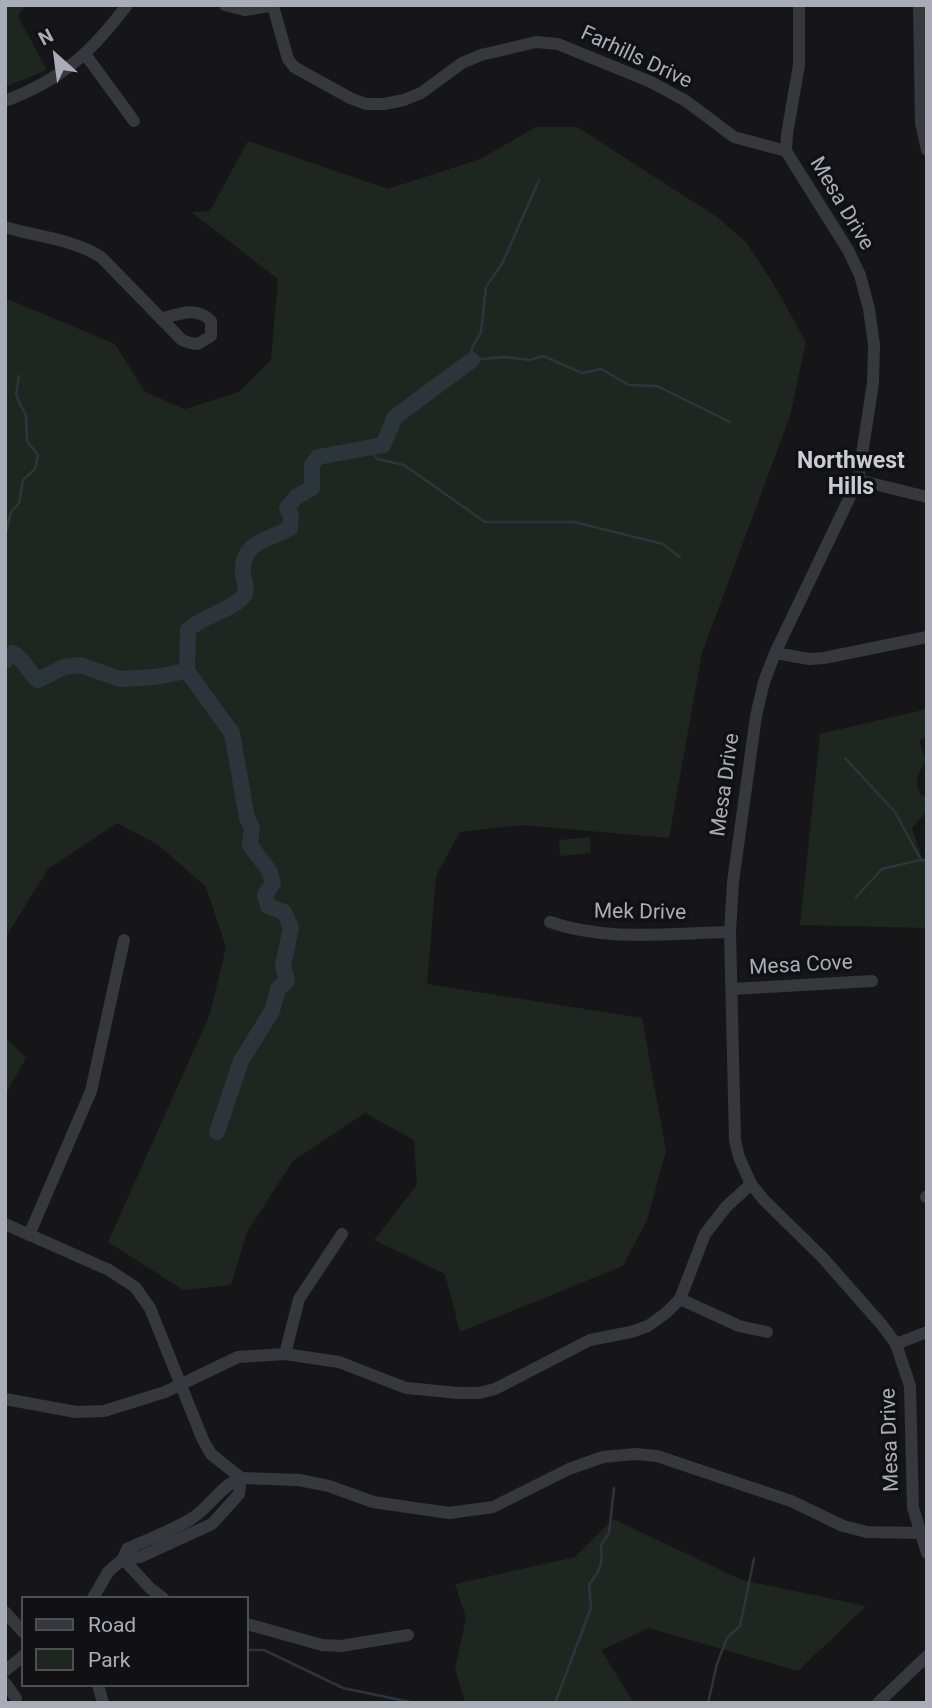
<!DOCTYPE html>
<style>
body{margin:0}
#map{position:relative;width:932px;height:1708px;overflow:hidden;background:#161618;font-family:Roboto,sans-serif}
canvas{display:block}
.frame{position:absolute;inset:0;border:7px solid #a8adb8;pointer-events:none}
.legend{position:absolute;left:21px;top:1596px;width:228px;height:91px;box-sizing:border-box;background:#111113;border:2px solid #4d4f55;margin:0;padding:9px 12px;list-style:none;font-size:21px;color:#a8adb8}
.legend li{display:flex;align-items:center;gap:14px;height:35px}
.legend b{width:35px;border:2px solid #4d4f55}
.north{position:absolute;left:21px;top:21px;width:70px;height:70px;-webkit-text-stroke:5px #111113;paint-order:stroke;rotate:332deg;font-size:19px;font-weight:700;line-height:28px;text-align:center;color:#a8adb8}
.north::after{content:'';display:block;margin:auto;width:24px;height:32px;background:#a8adb8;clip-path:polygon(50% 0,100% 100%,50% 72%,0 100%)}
</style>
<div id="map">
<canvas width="932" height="1708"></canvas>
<div class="frame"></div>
<ul class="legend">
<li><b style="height:9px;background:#37383d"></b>Road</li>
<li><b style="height:19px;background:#1e261f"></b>Park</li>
</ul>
<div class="north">N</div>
</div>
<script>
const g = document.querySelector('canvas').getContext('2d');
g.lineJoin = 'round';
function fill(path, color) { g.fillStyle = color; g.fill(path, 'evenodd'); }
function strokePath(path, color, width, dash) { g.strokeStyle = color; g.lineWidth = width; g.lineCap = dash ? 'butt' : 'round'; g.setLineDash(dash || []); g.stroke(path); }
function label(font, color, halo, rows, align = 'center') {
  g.font = font + ' Roboto,sans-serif'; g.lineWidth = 7; g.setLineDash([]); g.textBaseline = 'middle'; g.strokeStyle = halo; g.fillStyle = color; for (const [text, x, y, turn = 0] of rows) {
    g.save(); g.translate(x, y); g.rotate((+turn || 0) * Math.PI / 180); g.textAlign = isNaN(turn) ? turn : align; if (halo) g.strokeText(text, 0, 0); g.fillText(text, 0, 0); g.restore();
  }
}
const green = new Path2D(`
 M5,5h21l-8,11 29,54 -42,17z
 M536,127h41l140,90 29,25 27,41 33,59 -16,74 -88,237 -33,185 -148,-13 -61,7 -24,44 -9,108 215,34 24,133 -19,69 -24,46 -163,66 -15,-58 -71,-34 43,-55 -3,-45 -49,-27 -72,48 -46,71 -16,53 -48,5 -75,-48 102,-228 16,-67 -20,-60 -49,-43 -40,-21 -69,46 -43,69v-640l110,46 30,48 40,17 54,-17 32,-32 7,-81 -87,-67 19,-1 38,-70 140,48 92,-30z
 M927,709v26l-8,6 7,20c-8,13 -13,20 -5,34l6,2v14l-15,17 10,30h5v70l-127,-3 20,-191z
 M590,837l1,16 -31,3 -1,-16z
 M5,1037l21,21 -21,37z
 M613,1519l129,61 124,26 -68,65 -149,-43 -48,22 33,53h-169l-10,-35 11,-50 -11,-34 120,-27z`);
const stream = new Path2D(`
 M539,180l-36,82 -17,25 -5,45 -9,16v12l33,-3 25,3 13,-4 39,17 19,-4 28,16 28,1 73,36
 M368,448l9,11 27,6 81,57h89l89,22 17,13
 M5,537l6,-25 8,-9 4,-23 12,-11 3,-14 -11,-14 -1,-25 -10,-21 3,-19
 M845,758l50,54 26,48 6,1
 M856,897l26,-28 38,-9
 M247,1650h17l79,38 72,15
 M555,1703l36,-95 -2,-24c12,-13 14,-23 12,-39l8,-12 5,-45
 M708,1703l9,-39 10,-26 13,-12 14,-67`);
const river = new Path2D(`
 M5,661l7,-8c12,5 16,19 26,27l26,-13 16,-2 40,14 35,-2 32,-6 1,-41c14,-14 48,-21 56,-35 4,-5 0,-15 -1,-21 -3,-33 27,-34 47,-46l1,-12 -4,-8 9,-11 16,-9v-23l6,-8 65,-12 12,-28 77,-57
 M187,671l45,62 15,85 5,9 -2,18 20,27 3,11 -8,12 3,11 16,6 7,16 -8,37 4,16 -9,8 -6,22 -31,50 -24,71`);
const minor = new Path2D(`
 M225,5l20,5 29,-5
 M799,5v60l-12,69 -1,17 62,99 12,25 9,34 5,36 -1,38 -15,97 -83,173 -11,29 -8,34 -23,166 -3,50 5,208 4,17 12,27 13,16 59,58 59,67 14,19 14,42 3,122 14,45
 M919,5l2,118 6,27
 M273,6l15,53 6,8 56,31 16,6h18l20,-4 17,-7 41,-30 19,-8 55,-13 22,2 93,38 35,19 48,36 52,14
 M85,54l49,67
 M5,101c56,-21 87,-49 122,-96
 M5,227c32,10 68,12 96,30l81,83 8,3 8,1 13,-8v-15c-14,-15 -32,-7 -50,-2
 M858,480l69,17
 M775,653l34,6 15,-1 103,-21
 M550,922c58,20 120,11 180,10
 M733,989l139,-8
 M926,1197l1,-1
 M5,1224l104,46 26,17 15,21 53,132 8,14 30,24 58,2 30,6 44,16 76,11 44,-6 76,-38 34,-12 32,-3 22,2 134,45 52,25 24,6 52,1
 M29,1235l62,-144 33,-151
 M680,1299l59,27 28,6
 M896,1344l31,-12
 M285,1354l14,-55 43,-65
 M5,1399l71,13 28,-1 61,-19 73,-35 47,-3 54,8 67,26 52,5h21l16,-4 95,-49 41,-8 17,-6 18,-13 14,-14 25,-65 21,-27 25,-23
 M123,1559l27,29 13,10
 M93,1598l15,-26 15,-13 4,-10c21,-10 44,-18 64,-30 19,-12 29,-33 50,-41l-2,16 -27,30 -72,33 -17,2
 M5,1612l18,20
 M247,1624l75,21 19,1 67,-11
 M5,1671l18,-15
 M5,1683l11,15
 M98,1685l5,18
 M878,1703l49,-47`);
const streetNames = [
 ["Farhills Drive",636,58,25],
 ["Mesa Drive",841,204,59],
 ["Mesa Drive",726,785,-82],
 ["Mek Drive",640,913,1],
 ["Mesa Cove",801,966,-3],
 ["Mesa Drive",891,1440,-92]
];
const neighbourhoodNames = [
 ["Northwest",851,462],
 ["Hills",851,488]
];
fill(green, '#1e261f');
strokePath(stream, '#2c353c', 2.5);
strokePath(river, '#2c353c', 16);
strokePath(minor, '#37383d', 12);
label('21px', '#a8adb8', '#111113', streetNames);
label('bold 23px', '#c9ccd4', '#111113', neighbourhoodNames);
</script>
